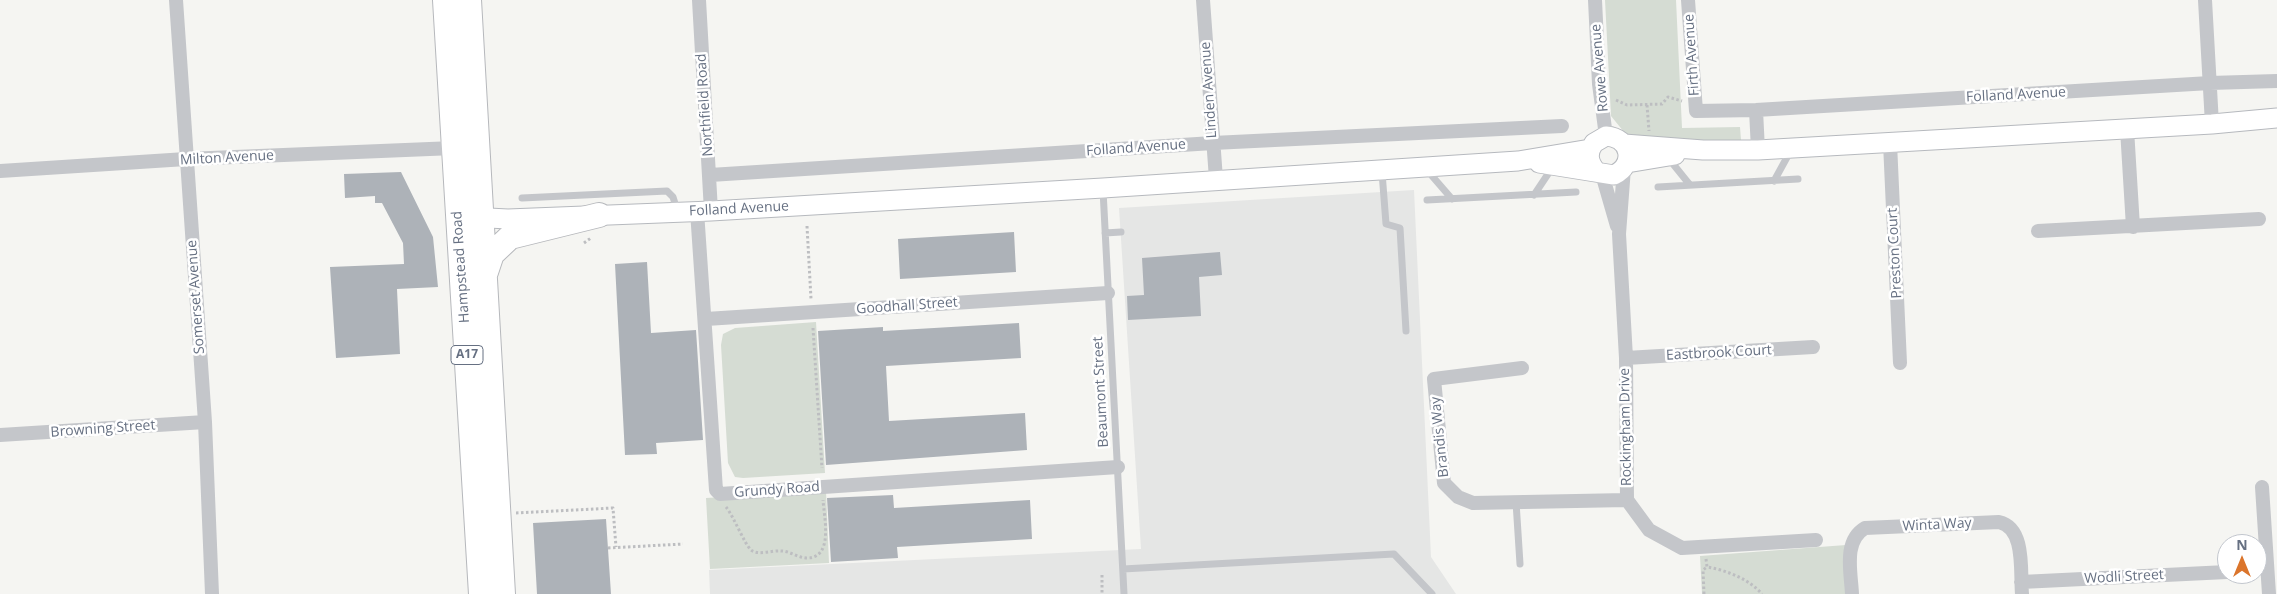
<!DOCTYPE html>
<style>
body{margin:0}
#map{position:relative;width:2277px;height:594px;overflow:hidden;background:#f5f5f2;font-family:"Open Sans",sans-serif}
canvas{display:block}
.north{position:absolute;left:2217px;top:534px;width:50px;height:50px;box-sizing:border-box;background:#fff;border:1px solid #c2c6cd;border-radius:50%;rotate:0deg;font-size:14px;font-weight:700;line-height:20px;text-align:center;color:#667082}
.north::after{content:'';display:block;margin:auto;width:18px;height:22px;background:#db752c;clip-path:polygon(50% 0,100% 100%,50% 72%,0 100%)}
</style>
<div id="map">
<canvas width="2277" height="594"></canvas>
<div class="north">N</div>
</div>
<script>
const g = document.querySelector('canvas').getContext('2d');
g.lineJoin = 'round';
function fill(path, color) { g.fillStyle = color; g.fill(path, 'evenodd'); }
function strokePath(path, color, width, dash) { g.strokeStyle = color; g.lineWidth = width; g.lineCap = dash ? 'butt' : 'round'; g.setLineDash(dash || []); g.stroke(path); }
function label(font, color, halo, rows, align = 'center') {
  g.font = font + ' "Open Sans",sans-serif'; g.lineWidth = 5; g.setLineDash([]); g.textBaseline = 'middle'; g.strokeStyle = halo; g.fillStyle = color; for (const [text, x, y, turn = 0] of rows) {
    g.save(); g.translate(x, y); g.rotate((+turn || 0) * Math.PI / 180); g.textAlign = isNaN(turn) ? turn : align; if (halo) g.strokeText(text, 0, 0); g.fillText(text, 0, 0); g.restore();
  }
}
const built = new Path2D(`
 M1414,190l17,367 25,37h-746l-1,-24 432,-21 -22,-341z`);
const green = new Path2D(`
 M1605,0h71l6,128 58,-1 1,13 -108,3 -22,-27z
 M816,322l9,151 -82,5 -8,-1 -7,-14 -7,-118 2,-11 12,-6z
 M826,491l3,72 -119,6 -4,-71z
 M1846,545l3,49h-147l-2,-38z`);
const building = new Path2D(`
 M401,172l32,65 5,50 -41,2 3,65 -64,4 -6,-91 74,-3 -1,-21 -21,-40h-7v-7l-30,2 -1,-24z
 M1014,232l2,40 -116,7 -2,-40z
 M1220,252l2,23 -23,2 2,39 -73,4 -1,-24 17,-1 -2,-37z
 M647,262l4,71 45,-3 7,110 -47,3 1,11 -32,1 -10,-191z
 M1019,323l2,35 -135,8 3,55 136,-8 2,37 -201,15 -8,-134 65,-4v4z
 M893,495l1,13 136,-8 2,39 -135,8 1,11 -67,4 -4,-64z
 M606,519l5,75h-74l-4,-71z`);
const path = new Path2D(`
 M1616,100l11,5 35,-1 6,-7 14,4
 M1647,105l2,26
 M807,226l4,73
 M584,243l7,-5
 M813,328l9,140
 M726,507c8,10 18,36 25,43 7,6 21,0 30,1 9,0 17,7 26,7 27,0 17,-41 16,-58
 M516,513l97,-5 3,39
 M608,548l75,-4
 M1706,559l1,8c19,3 42,12 55,27
 M1102,575v19
 M1704,594l-1,-24 4,-3`);
const lane = new Path2D(`
 M1669,159l21,26
 M1426,169l26,30
 M1382,172l4,52 14,4 6,103
 M1774,181l17,-31
 M1658,187l140,-8
 M1103,190l21,404
 M1534,195l18,-27
 M522,198l145,-7 6,6 4,13
 M1427,200l149,-8
 M1105,233l16,-1
 M1516,502l4,62
 M1123,569l271,-15 38,40`);
const street = new Path2D(`
 M176,0l29,422 7,172
 M699,0l12,211
 M1203,0l13,179
 M1595,0l4,84 7,52
 M1688,0l8,111 60,-1 454,-27 67,-2
 M2205,0l7,124
 M1756,110l2,40
 M2127,129l6,98
 M1890,143l10,220
 M1624,168l-5,66 7,124 1,142 22,30 33,18 134,-8
 M0,171l186,-12 268,-11
 M1602,174l15,52
 M710,175l503,-32 349,-17
 M697,211l19,279 4,4 398,-27
 M2038,231l221,-12
 M706,319l402,-26
 M1626,358l187,-11
 M1522,368l-88,11 10,104 14,14 15,6 154,-3
 M0,435l205,-13
 M2262,487l7,107
 M2021,582l206,-10
 M1852,594c-1,-22 -9,-53 13,-66l134,-6c27,6 21,50 23,72`);
const secondary = new Path2D(`
 M1624,144l79,6h55l454,-26 65,-6
 M1539,163l75,12c22,-11 17,-37 -8,-39l-12,7c-7,10 -6,19 2,28
 M1627,163l48,-8
 M469,217l39,2 203,-8 392,-23 415,-27 72,-12`);
const highway = new Path2D(`
 M445,0l36,594
 M469,0l34,594
 M486,272l6,-18 18,-17 89,-22`);
const shields = [
 [467,355,32]
];
const shieldNames = [
 ["A17",467,355]
];
const streetNames = [
 ["Firth Avenue",1692,55,-94],
 ["Rowe Avenue",1600,68,-95],
 ["Linden Avenue",1209,90,-94],
 ["Folland Avenue",2016,95,-3],
 ["Northfield Road",705,105,-94],
 ["Folland Avenue",1136,148,-4],
 ["Milton Avenue",227,158,-3],
 ["Folland Avenue",739,209,-3],
 ["Preston Court",1895,253,-93],
 ["Hampstead Road",461,267,-94],
 ["Somerset Avenue",196,297,-94],
 ["Goodhall Street",907,306,-4],
 ["Eastbrook Court",1719,353,-3],
 ["Beaumont Street",1101,392,-93],
 ["Rockingham Drive",1626,427,-91],
 ["Browning Street",103,429,-4],
 ["Brandis Way",1440,437,-96],
 ["Grundy Road",777,490,-4],
 ["Winta Way",1937,525,-3],
 ["Wodli Street",2124,577,-3]
];
fill(built, '#e5e6e5');
fill(green, '#d5dcd3');
fill(building, '#adb2b8');
strokePath(secondary, '#b6b9be', 21);
strokePath(highway, '#b6b8bc', 26);
strokePath(path, '#bdbec1', 3, [2.5, 2.5]);
strokePath(lane, '#c4c6ca', 7);
strokePath(street, '#c4c6ca', 14);
strokePath(secondary, '#fff', 19);
strokePath(highway, '#fff', 24);
for (const [x, y, w] of shields) { const box = new Path2D(); box.roundRect(x - w / 2, y - 9.5, w, 19, 4); g.fillStyle = '#fff'; g.fill(box); strokePath(box, '#667082', 1); }
label('bold 12px', '#667082', null, shieldNames);
label('14px', '#667082', '#fff', streetNames);
</script>
